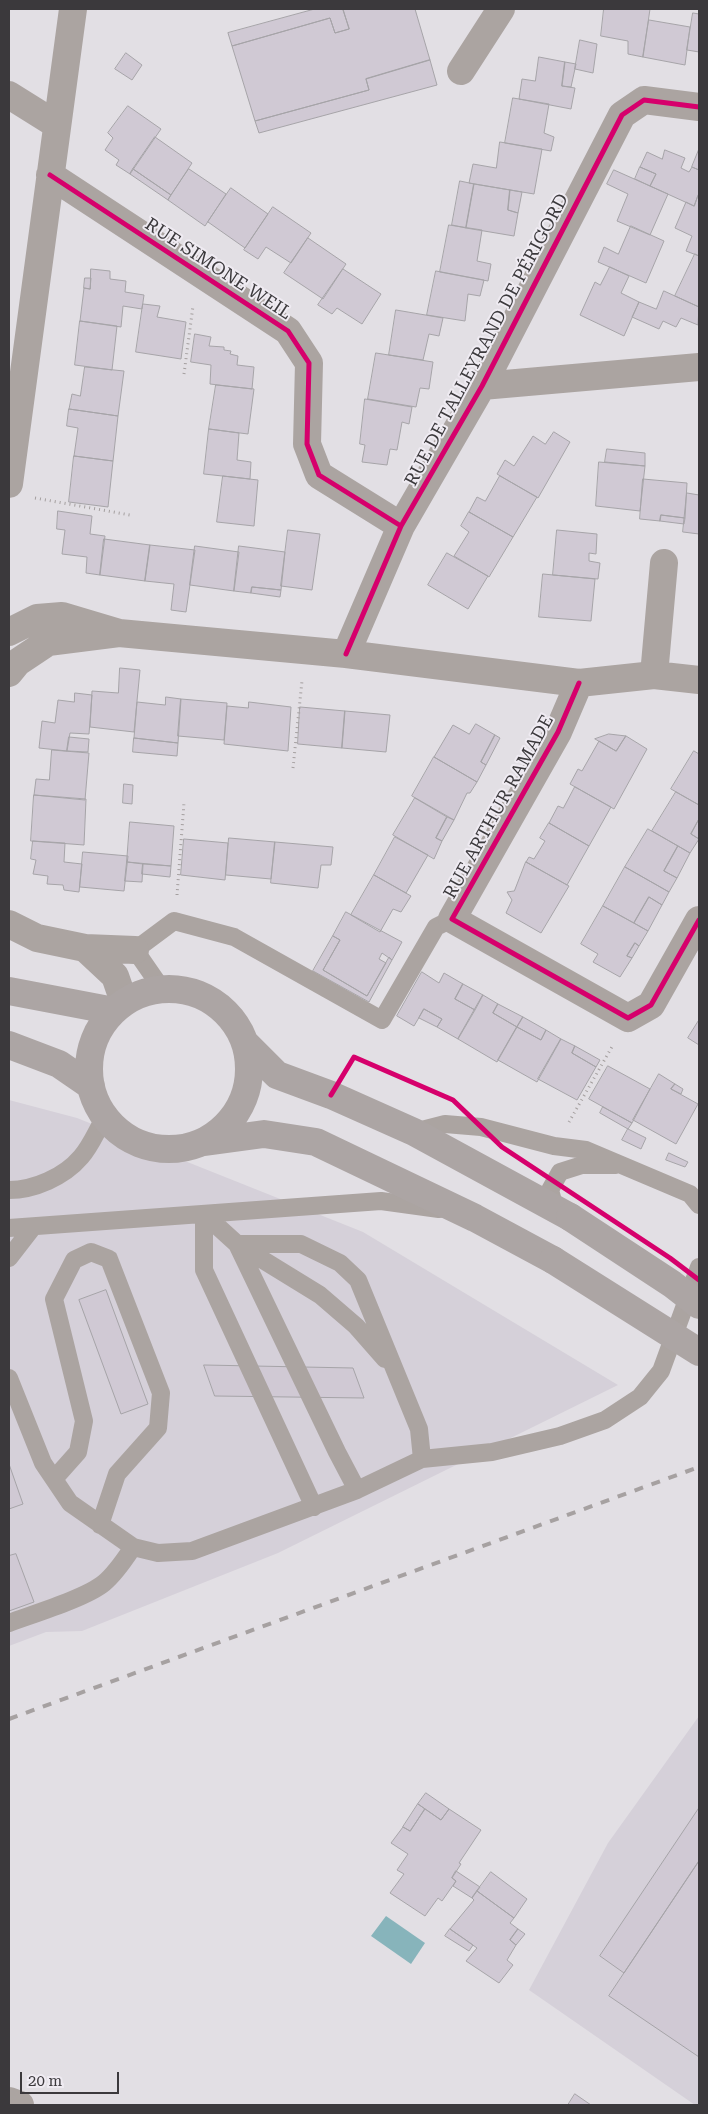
<!DOCTYPE html>
<meta charset="utf-8">
<style>
body{margin:0}
#map{position:relative;width:708px;height:2114px;overflow:hidden;background:#e2dfe4;font-family:"Roboto Serif",serif}
canvas{display:block}
.frame{position:absolute;inset:0;border:10px solid #3b393c;pointer-events:none}
.scale{position:absolute;left:20px;top:2072px;width:99px;height:22px;box-sizing:border-box;border:2px solid #3b393c;border-top:0;padding-left:6px;font-size:15px;line-height:18px;white-space:nowrap;color:#3b393c;-webkit-text-stroke:4px #efebf2;paint-order:stroke}
</style>
<div id="map">
<canvas width="708" height="2114"></canvas>
<div class="frame"></div>
<div class="scale">20 m</div>
</div>
<script>
const g = document.querySelector('canvas').getContext('2d');
g.lineJoin = 'round';
function fill(path, color) { g.fillStyle = color; g.fill(path, 'evenodd'); }
function strokePath(path, color, width, dash) { g.strokeStyle = color; g.lineWidth = width; g.lineCap = dash ? 'butt' : 'round'; g.setLineDash(dash || []); g.stroke(path); }
function label(font, color, halo, rows, align = 'center') {
  g.font = font + ' "Roboto Serif",serif'; g.lineWidth = 4; g.setLineDash([]); g.textBaseline = 'middle'; g.strokeStyle = halo; g.fillStyle = color; for (const [text, x, y, turn = 0] of rows) {
    g.save(); g.translate(x, y); g.rotate((+turn || 0) * Math.PI / 180); g.textAlign = isNaN(turn) ? turn : align; if (halo) g.strokeText(text, 0, 0); g.fillText(text, 0, 0); g.restore();
  }
}
const built = new Path2D(`
 M9,1100l68,18 286,114 255,153 -340,168 -196,78 -36,1 -37,14z
 M699,1716v389h-4l-166,-115 79,-147z`);
const water = new Path2D(`
 M386,1916l39,27 -14,21 -40,-28z`);
const building = new Path2D(`
 M315,9h28l6,20 -14,4 -5,-15 -98,28 -4,-13z
 M343,9h72l15,51 -64,19 3,11 -114,31 -23,-75 98,-28 5,15 14,-4z
 M604,9h46l-7,48 -15,-3v-13l-27,-5z
 M693,13l6,1v38l-12,-2z
 M649,20l41,7 -5,38 -42,-8z
 M580,40l17,4 -4,29 -18,-4z
 M126,53l16,12 -10,15 -17,-11z
 M539,57l26,5 -3,24 13,2 -4,21 -52,-10 3,-20 13,2z
 M430,60l7,25 -178,48 -4,-12 114,-31 -3,-11z
 M565,62l11,2 -5,23 -9,-1z
 M513,98l36,6 -5,29 10,4 -3,14 -46,-8z
 M128,106l33,23 -31,45 -14,-9 3,-5 -14,-10 8,-12 -5,-5z
 M155,137l37,26 -21,32 -38,-26z
 M500,142l42,7 -8,45 -65,-11 4,-19 23,4z
 M699,149v21l-7,-3z
 M665,150l20,8 -4,10 8,4 3,-5 7,3v23l-5,13 -44,-20 6,-12 -16,-7 7,-15 15,7z
 M640,167l16,7 -6,12 -15,-7z
 M133,169l38,26 -3,5 -38,-26z
 M189,169l37,25 -21,32 -37,-26z
 M614,170l54,24 -18,41 -33,-14 11,-27 -21,-10z
 M460,181l14,3 -8,44 -14,-3z
 M474,184l36,6 -2,20 10,3 -4,23 -48,-8z
 M231,188l37,26 -23,34 -37,-26z
 M510,190l12,2 -4,21 -10,-3z
 M698,196l1,1v59l-13,-5 6,-15 -17,-8 11,-26 8,4z
 M273,207l38,26 -20,30 -25,-16 -8,12 -14,-9z
 M449,225l33,5 -5,31 14,3 -3,17 -48,-9z
 M631,226l33,15 -18,42 -48,-21 6,-15 14,7z
 M308,238l38,26 -23,35 -39,-26z
 M695,254l4,2v51l-24,-11z
 M610,267l19,9 -8,17 18,9 -15,34 -44,-21 15,-33 5,3z
 M91,269l19,2v8l16,2 -1,11 19,3 -2,14 -19,-3 -2,21 -41,-6 4,-33 6,1z
 M343,269l38,25 -19,30 -25,-16 -5,6 -14,-9z
 M436,271l48,9 -4,16 -12,-2 -3,27 -38,-6z
 M85,278h6l-1,11 -6,-1z
 M664,291l35,16 -1,18 -17,-7 -5,9 -13,-6 -4,8 -27,-12 7,-15 17,7z
 M143,304l17,2 -3,11 29,5 -5,37 -45,-7z
 M396,310l47,8 -4,18 -10,-2 -6,26 -34,-5z
 M80,321l37,5 -5,44 -37,-5z
 M195,334l16,3 -2,9 15,1v3l7,1 -1,3 8,2 -1,9 17,2 -2,22 -42,-5 1,-19 -20,-3z
 M376,353l57,9 -4,27 -9,-1 -4,19 -48,-8z
 M85,367l39,4 -6,45 -49,-7 3,-15 8,2z
 M216,385l38,4 -6,45 -39,-5z
 M365,399l47,8 -3,17 -7,-2 -5,28 -7,-1 -3,16 -25,-3 3,-17 -5,-1z
 M69,409l49,7 -5,45 -39,-5 4,-28 -11,-2z
 M209,429l30,4 -2,27 14,2 -1,17 -46,-5z
 M554,432l16,10 -32,56 -41,-24 8,-14 9,6 19,-30 12,8z
 M607,449l38,4v13l-40,-4z
 M74,456l39,5 -5,46 -39,-5z
 M599,462l46,4 -5,45 -44,-5z
 M223,476l35,4 -4,46 -37,-4z
 M500,476l37,21 -24,40 -44,-25 8,-15 8,4z
 M643,479l44,4 -2,35 -24,-3 -1,6 -20,-2z
 M687,493l12,2v39l-16,-2z
 M58,511l34,5 -2,18 15,2 -5,39 -14,-2 1,-16 -25,-3 3,-24 -8,-1z
 M469,512l44,25 -24,40 -35,-21 15,-24 -8,-6z
 M661,515l24,3 -1,6 -24,-3z
 M288,530l32,4 -8,56 -31,-4z
 M557,530l40,4 -1,20 -7,-1v8l11,2 -2,16 -45,-4z
 M104,539l46,6 -5,36 -45,-6z
 M150,545l45,5 -9,62 -15,-2 3,-26 -29,-3z
 M195,546l44,6 -5,39 -44,-6z
 M239,546l46,6 -4,38 -29,-3 -1,6 -17,-2z
 M447,553l41,23 -20,33 -40,-24z
 M543,574l52,5 -4,42 -52,-4z
 M252,587l29,3 -1,7 -29,-4z
 M120,668l20,2 -6,62 -44,-5 2,-36 26,2z
 M75,693l17,2 -3,39 -19,-1 -3,18 -28,-3 3,-27 13,2 3,-23 16,2z
 M166,697l15,2 -3,44 -44,-5 3,-36 28,3z
 M181,699l46,4 -3,37 -46,-4z
 M249,702l42,5 -3,44 -64,-7 3,-38 21,2z
 M300,707l45,4 -3,37 -44,-4z
 M345,711l45,4 -4,37 -44,-4z
 M476,724l19,11 -14,27 5,3 -9,17 -43,-25 19,-32 16,9z
 M609,734l17,2 -10,15 -21,-12z
 M495,735l5,3 -14,27 -5,-3z
 M626,736l21,13 -33,60 -44,-25 8,-15 4,2 17,-30 17,10z
 M69,737l20,2 -1,13 -21,-1z
 M134,738l44,5 -1,13 -44,-4z
 M52,750l37,3 -4,47 -51,-5 2,-16 13,1z
 M694,751l5,3v51l-28,-16z
 M434,757l43,25 -7,11h-3l-13,27 -42,-24z
 M124,784l9,1 -1,19 -9,-1z
 M575,787l36,20 -22,39 -40,-23 9,-17 5,2z
 M676,792l23,13v14l-8,15 8,5 -9,14 -38,-22z
 M34,795l52,4 -2,46 -53,-4z
 M415,798l32,19 -11,21 6,3 -8,18 -41,-24z
 M447,817l7,3 -12,21 -6,-3z
 M699,819v20l-8,-5z
 M130,822l44,4 -3,40 -44,-4z
 M549,823l40,23 -22,39 -41,-23 3,-5 5,2 11,-18 -5,-3z
 M648,829l30,17 -14,25 13,7 -8,14 -44,-25z
 M395,837l33,18 -22,38 -32,-18z
 M229,838l46,4 -4,37 -45,-4z
 M184,839l44,4 -3,37 -44,-5z
 M33,841l32,2 -1,19 18,2 -3,28 -15,-2 -1,-5 -16,-1 1,-8 -15,-2 3,-14 -5,-1z
 M275,842l58,5 -2,18h-10l-3,23 -47,-5z
 M678,846l12,7 -13,25 -13,-7z
 M83,852l45,4 -4,35 -44,-4z
 M127,862l16,2 -1,18 -17,-1z
 M526,862l43,24 -28,47 -35,-20 6,-13 -5,-8 7,-1z
 M143,864l28,2 -1,11 -28,-3z
 M625,867l44,25 -7,13 -13,-8 -15,26 -31,-17z
 M374,875l37,21 -10,16 -8,-3 -13,23 -29,-17z
 M649,897l13,8 -14,26 -14,-8z
 M603,906l45,25 -9,15 -4,-3 -8,13 5,2 -12,19 -27,-15 5,-8 -17,-10z
 M346,912l56,30 -10,18 -10,-7 -3,6 7,4 -19,33 -44,-26 17,-30 -7,-4z
 M333,936l7,4 -17,30 44,26 22,-39 3,3 -23,42 -56,-31z
 M635,943l4,3 -7,12 -5,-2z
 M422,972l17,11 5,-10 19,11 -8,15 20,11 -17,29 -21,-12 5,-8 -18,-10 -10,17 -17,-10z
 M463,984l20,11 -8,15 -20,-11z
 M483,995l15,9 -5,9 24,14 -20,35 -39,-23z
 M498,1004l25,13 -6,10 -24,-14z
 M424,1009l18,10 -5,8 -18,-9z
 M523,1017l23,13 -5,10 -24,-13z
 M699,1020v25l-11,-7z
 M517,1027l24,13 5,-10 15,9 -24,43 -39,-22z
 M561,1039l14,7 -3,7 24,14 -19,33 -39,-21z
 M575,1046l25,14 -4,7 -24,-14z
 M608,1066l42,23 -18,34 -43,-24z
 M659,1074l16,10 -4,5 27,15 -22,40 -43,-24z
 M675,1084l8,5 -2,5 -10,-5z
 M603,1107l29,16 -4,6 -28,-16z
 M628,1129l18,9 -5,11 -19,-9z
 M669,1153l19,9 -3,5 -19,-7z
 M106,1290l42,114 -27,10 -42,-114z
 M204,1365l149,3 11,30 -149,-2z
 M9,1464l14,40 -14,5z
 M16,1554l18,48 -25,9v-55z
 M426,1793l23,16 -8,11 -23,-16z
 M418,1804l7,5 -15,22 -7,-4z
 M699,1808v53l-75,112 -24,-17z
 M425,1809l16,11 8,-11 32,21 -22,33 2,1 -9,14 4,3 -14,20 -4,-3 -13,18 -35,-23 14,-19 -7,-4 11,-16 -17,-11 12,-16 7,4z
 M699,1861v196l-90,-61z
 M456,1871l24,16 -8,11 -19,-12 3,-5 -4,-3z
 M491,1872l36,27 -13,19 -37,-27z
 M477,1891l37,27 -4,5 8,6 -8,11 6,5 -9,15 6,5 -14,18 -33,-22 11,-13 -27,-19 24,-29 -2,-2z
 M450,1929l23,16 -4,6 -24,-15z
 M518,1929l7,5 -9,11 -6,-5z
 M575,2094l16,11h-23z`);
const path = new Path2D(`
 M184,374l9,-68
 M35,498l95,17
 M293,768l9,-87
 M177,895l7,-92
 M569,1122l44,-77`);
const service = new Path2D(`
 M162,989l-27,-39 39,-29 60,16 148,83 54,-93 16,-8
 M414,1132l31,-8 36,3 73,19 32,4 104,44 9,11
 M9,1190c25,0 55,-13 72,-33 10,-11 16,-27 24,-40
 M559,1209l-6,-8 -3,-11 10,-18 22,-7h34
 M204,1214l33,30 100,208 20,38
 M204,1214v56l110,237
 M9,1228l372,-27 58,8
 M237,1244h64l39,19 18,17 61,149 3,30
 M237,1244l83,51 36,31 29,33
 M9,1258l24,-31
 M9,1378l34,85 27,40 63,44 25,6 34,-2 165,-61 65,-31 70,-7 68,-16 45,-16 35,-23 21,-26 38,-104
 M54,1479l24,-27 6,-31 -30,-122 20,-39 17,-8 18,7 52,134 -3,35 -41,46 -17,51
 M9,1623c24,-9 77,-25 95,-40 12,-10 21,-24 29,-36`);
const minor = new Path2D(`
 M461,71l40,-62
 M9,95l48,30
 M50,175l238,156 21,32 -2,81 12,31 82,51
 M482,386l217,-19
 M9,484l64,-475
 M9,632l28,-14 25,-2 57,17 -71,9 -30,20 -9,11
 M119,633l227,21 233,29 75,-8 45,5
 M346,654l55,-128 81,-140 140,-271 22,-15 55,7
 M654,675l10,-112
 M579,683l-21,49 -106,187 176,99 23,-13 48,-85
 M9,924l28,14 48,10 50,2
 M85,948l30,28 9,26
 M9,2101l11,4`);
const primary = new Path2D(`
 M89 1069a80 80 0 1 1 160 0a80 80 0 1 1-160 0Z
 M9,991l105,20
 M245,1043l32,32 54,20 83,37 156,85
 M9,1045l50,19 32,22
 M205,1142l59,-8 52,8 159,76 78,42`);
const rail = new Path2D(`
 M9,1719l690,-252`);
const primaryBridge = new Path2D(`
 M570,1217l102,67 27,21
 M553,1260l146,92`);
const cycleway = new Path2D(`
 M50,175l238,156 21,32 -2,81 12,31 82,51
 M346,654l55,-128 81,-140 140,-271 22,-15 55,7
 M579,683l-21,49 -106,187 176,99 23,-13 48,-85
 M331,1095l23,-38 99,43 49,47 168,111 29,22`);
const streetNames = [
 ["RUE SIMONE WEIL",218,269,33],
 ["RUE DE TALLEYRAND DE PÉRIGORD",487,340,-62],
 ["RUE ARTHUR RAMADE",499,807,-61]
];
fill(built, '#d5d0d9');
fill(water, '#87b4bb');
fill(building, '#d0c9d4');
strokePath(building, '#a6a4a8', 1);
strokePath(path, '#a49f9f', 3, [1, 4]);
strokePath(service, '#aba4a1', 18);
strokePath(minor, '#aba4a1', 28);
strokePath(primary, '#aca5a4', 28);
strokePath(rail, '#a6a1a1', 4, [9, 9]);
strokePath(primaryBridge, '#aca5a4', 28);
strokePath(cycleway, '#d6006c', 5);
label('18px', '#3b393c', '#efebf2', streetNames);
</script>
